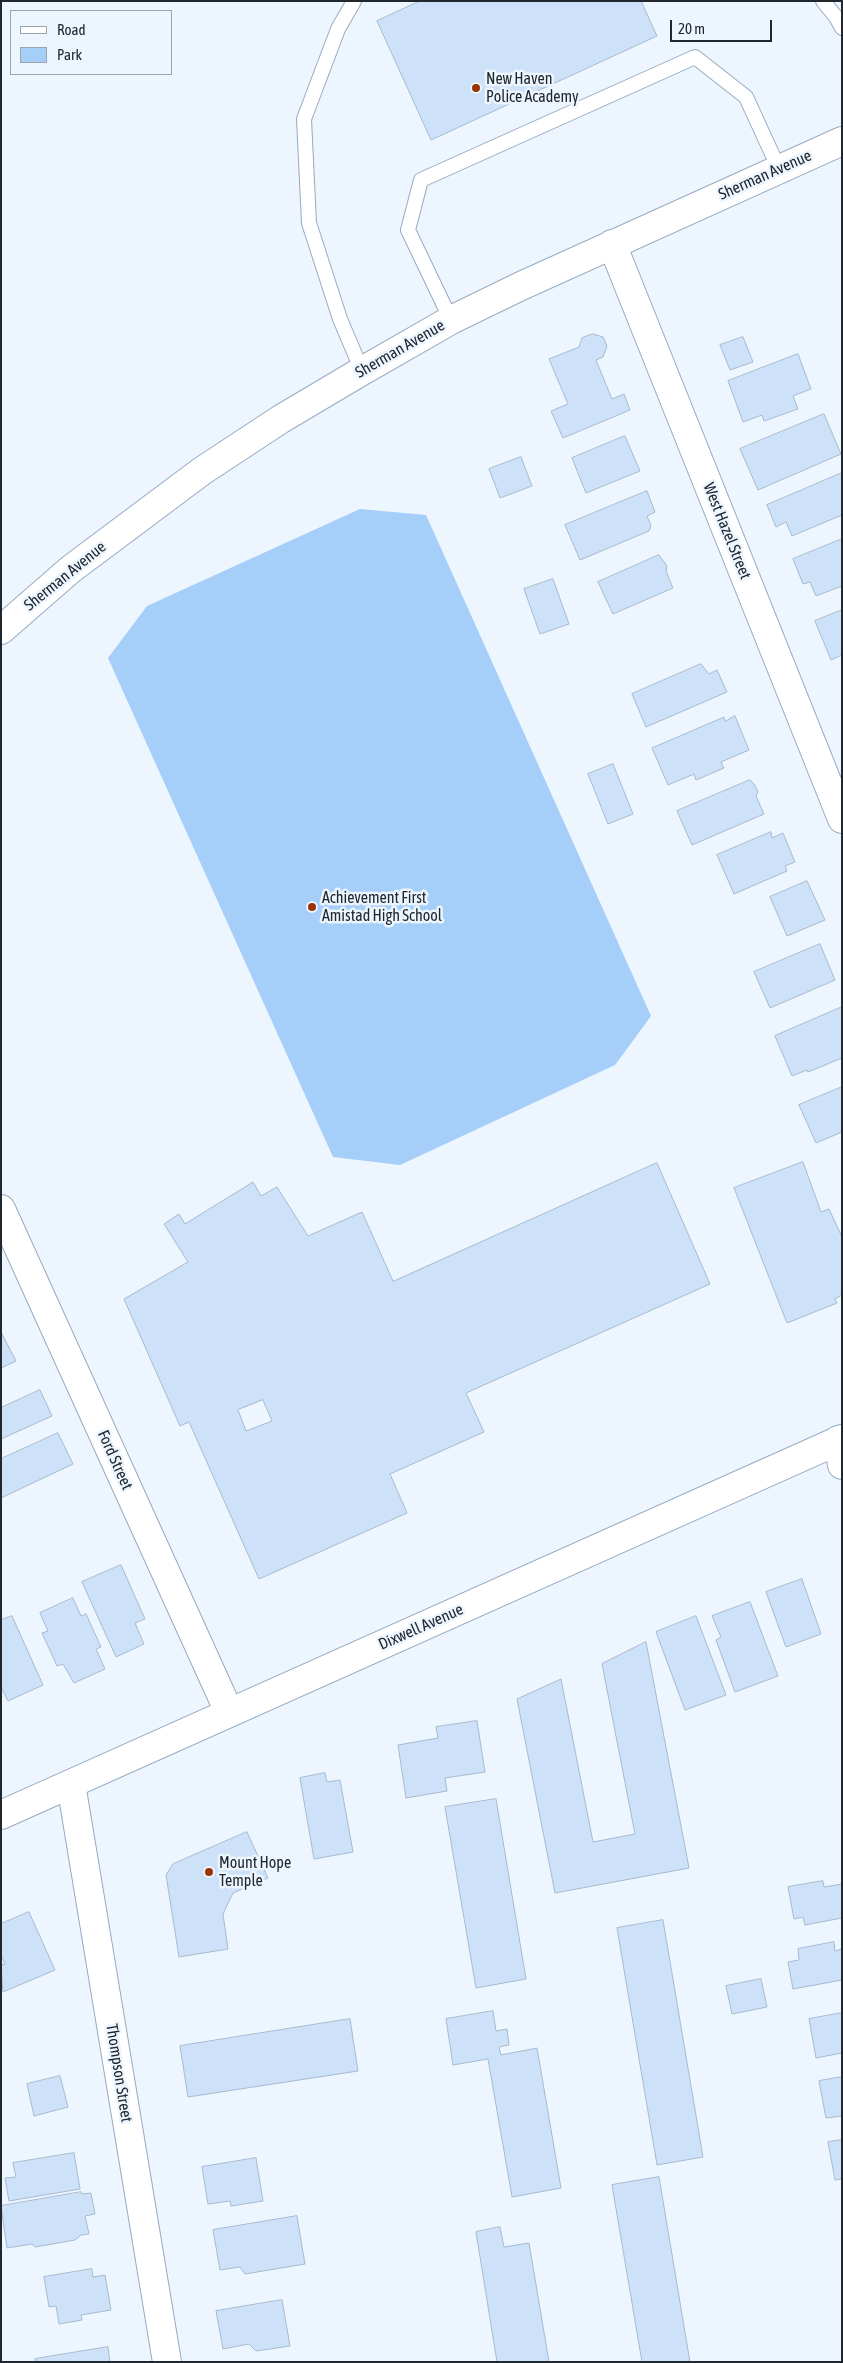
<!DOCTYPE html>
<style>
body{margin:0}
#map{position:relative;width:843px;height:2363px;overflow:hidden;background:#edf5fe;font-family:"Asap Condensed",sans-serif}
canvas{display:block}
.frame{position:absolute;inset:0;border:2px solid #20272f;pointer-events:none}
.legend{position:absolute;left:10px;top:10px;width:162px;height:65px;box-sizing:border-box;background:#edf5fe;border:1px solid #9ba3ab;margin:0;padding:6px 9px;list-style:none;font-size:15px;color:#20272f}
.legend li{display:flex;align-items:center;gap:10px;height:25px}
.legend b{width:25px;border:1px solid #9ba3ab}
.scale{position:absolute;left:670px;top:20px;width:102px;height:22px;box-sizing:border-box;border:2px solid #20272f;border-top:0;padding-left:6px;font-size:15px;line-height:18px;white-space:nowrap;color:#20272f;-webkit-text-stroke:4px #edf5fe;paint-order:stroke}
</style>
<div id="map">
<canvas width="843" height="2363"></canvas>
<div class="frame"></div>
<ul class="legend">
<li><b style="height:6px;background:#fff"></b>Road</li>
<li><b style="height:14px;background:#a5cef8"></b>Park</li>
</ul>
<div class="scale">20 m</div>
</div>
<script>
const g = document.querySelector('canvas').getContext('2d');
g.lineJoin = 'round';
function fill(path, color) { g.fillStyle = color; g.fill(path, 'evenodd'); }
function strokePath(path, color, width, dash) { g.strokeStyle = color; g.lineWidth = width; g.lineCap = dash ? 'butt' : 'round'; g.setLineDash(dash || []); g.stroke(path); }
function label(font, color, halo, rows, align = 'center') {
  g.font = font + ' "Asap Condensed",sans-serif'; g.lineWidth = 5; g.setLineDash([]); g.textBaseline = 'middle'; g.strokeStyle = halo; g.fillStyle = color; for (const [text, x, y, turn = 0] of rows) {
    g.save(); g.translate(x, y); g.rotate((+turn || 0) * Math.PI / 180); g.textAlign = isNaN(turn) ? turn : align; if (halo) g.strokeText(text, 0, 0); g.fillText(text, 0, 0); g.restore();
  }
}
const green = new Path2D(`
 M360,509l66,6 225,501 -36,49 -215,100 -67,-8 -225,-499 39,-52z`);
const building = new Path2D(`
 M420,1h221l16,35 -226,104 -54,-119z
 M593,334l10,3 4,9 -4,11 -7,3 16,39 12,-5 6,16 -67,28 -12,-27 17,-7 -19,-45 30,-12 3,-9z
 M743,337l10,25 -23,8 -10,-25z
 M798,354l13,35 -18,7 5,13 -34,12 -2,-6 -19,7 -15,-41z
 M824,414l17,40 -83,36 -18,-41z
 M625,436l15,35 -54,22 -14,-35z
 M521,457l11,29 -32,12 -11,-29z
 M842,473v42l-50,21 -6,-14 -10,5 -9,-22z
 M647,491l8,21 -8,4 4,10 -2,5 -69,29 -15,-35z
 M842,539v47l-26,10 -6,-14 -7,2 -10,-25z
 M659,555l8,11 -1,5 7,17 -60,26 -15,-32z
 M553,579l16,45 -29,10 -16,-45z
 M842,610v45l-11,5 -16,-39z
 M701,664l8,10 8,-4 10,22 -81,35 -14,-33z
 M735,716l14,34 -28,12 3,6 -28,12 -2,-6 -26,11 -16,-37 72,-31 1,4z
 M613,764l20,50 -25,10 -20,-50z
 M750,780l4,4 4,8 -2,4 8,18 -72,31 -15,-34z
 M771,832l1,6 11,-5 12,29 -10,4 2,5 -53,23 -17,-39z
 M807,881l18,39 -38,16 -17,-39z
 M820,944l15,36 -65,28 -16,-36z
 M842,1007v51l-34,14 -1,-2 -15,6 -17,-40z
 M842,1087v45l-26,11 -17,-38z
 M803,1162l18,50 8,-3 13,28v58l-7,4 2,4 -50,20 -53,-135z
 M657,1163l53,121 -244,109 18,39 -94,42 17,39 -148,66 -70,-157 -9,4 -56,-127 64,-37 -24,-38 15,-10 6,10 68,-42 8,14 16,-9 31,49 54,-24 31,69z
 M1,1332l15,29 -15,7z
 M40,1390l12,26 -51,23v-31z
 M263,1400l9,21 -26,10 -8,-21z
 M58,1433l15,31 -72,34v-39z
 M121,1565l24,54 -10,4 9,21 -28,13 -34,-75z
 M802,1579l19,55 -35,13 -20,-55z
 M73,1598l8,18 5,-2 15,33 -5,2 9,20 -31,14 -11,-19 -6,2 -15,-33 6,-2 -8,-18z
 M750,1602l28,74 -43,16 -19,-52 5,-3 -9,-21z
 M12,1616l31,69 -35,16 -7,-14v-67z
 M696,1616l30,79 -41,15 -29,-78z
 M646,1642l43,226 -134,25 -38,-194 44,-20 32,163 42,-8 -33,-170z
 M477,1721l8,51 -40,6 2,13 -41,7 -8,-53 40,-7 -2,-11z
 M325,1773l2,9 13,-2 13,72 -39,7 -14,-81z
 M496,1799l30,180 -50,9 -31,-181z
 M247,1832l21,46 -35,15 -10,21 5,35 -49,8 -13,-82 7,-11z
 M823,1881l1,6 18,-3v34l-37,7 -2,-8 -9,2 -6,-32z
 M29,1912l26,58 -52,22 -2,-27 4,-1 -4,-9v-31z
 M663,1920l40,237 -46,8 -40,-237z
 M834,1942l1,9 7,-2v31l-49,9 -5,-27 11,-2 -1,-11z
 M761,1979l6,28 -35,7 -6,-28z
 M493,2011l3,20 11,-2 2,16 -10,2 2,8 36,-7 24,140 -49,9 -24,-138 -35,6 -7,-46z
 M842,2013v40l-26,5 -7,-39z
 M350,2019l8,52 -170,26 -8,-51z
 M60,2076l8,31 -34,9 -7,-32z
 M842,2077v39l-16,2 -7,-37z
 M842,2140v39l-7,1 -7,-38z
 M74,2153l6,36 -71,12 -4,-23 11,-1 -3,-14z
 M256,2158l7,43 -32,5 -1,-5 -22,3 -6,-37z
 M659,2177l31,185h-48l-30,-177z
 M81,2192l1,2 9,-1 4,21 -10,2 4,18 -8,1 -6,5 -40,7 -3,-3 -25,4 -6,-42z
 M297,2216l8,48 -60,10 -5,-7 -20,3 -7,-40z
 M500,2227l4,20 25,-4 20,119h-52l-21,-130z
 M92,2269l1,8 12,-2 6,35 -30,5 1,5 -23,4 -3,-18 -7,1 -5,-30z
 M282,2300l8,46 -34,5 -7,-7 -26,5 -7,-38z
 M108,2347l2,15h-75v-3z`);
const lane = new Path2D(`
 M354,1l-16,28 -34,90 5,104 31,96 22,52
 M823,1l13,16 6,11
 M451,320l-43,-90 13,-50 274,-123 51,40 33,72`);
const street = new Path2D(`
 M612,244l230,575
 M1,1209l228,503
 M838,1440l4,25
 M71,1784l96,578`);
const secondary = new Path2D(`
 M1,630l70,-61 131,-98 79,-52 81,-48 89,-51 70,-34 321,-145`);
const primary = new Path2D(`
 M1,1815l841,-376`);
const markers = [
 [476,88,5,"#993407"],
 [312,907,5,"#993407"],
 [209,1872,5,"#993407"]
];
const poiNames = [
 ["New Haven",486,79],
 ["Police Academy",486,97],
 ["Achievement First",322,898],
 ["Amistad High School",322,916],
 ["Mount Hope",219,1863],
 ["Temple",219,1881]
];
const streetNames = [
 ["Sherman Avenue",765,175,-24],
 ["Sherman Avenue",400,349,-30],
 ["West Hazel Street",727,531,68],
 ["Sherman Avenue",65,576,-39],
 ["Ford Street",115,1460,66],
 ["Dixwell Avenue",421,1627,-24],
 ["Thompson Street",119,2073,81]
];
fill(green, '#a5cef8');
fill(building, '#cde2f8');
strokePath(building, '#a6bacf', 1);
strokePath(lane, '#97abc0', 16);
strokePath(street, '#97abc0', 30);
strokePath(secondary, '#97abc0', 30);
strokePath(primary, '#97abc0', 30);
strokePath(lane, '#fff', 14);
strokePath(street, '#fff', 28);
strokePath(secondary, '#fff', 28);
strokePath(primary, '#fff', 28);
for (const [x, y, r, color] of markers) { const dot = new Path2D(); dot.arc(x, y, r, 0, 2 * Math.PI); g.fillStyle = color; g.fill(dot); strokePath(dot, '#edf5fe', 2); }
label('16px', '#20272f', '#edf5fe', poiNames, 'left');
label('16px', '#20272f', '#edf5fe', streetNames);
</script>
